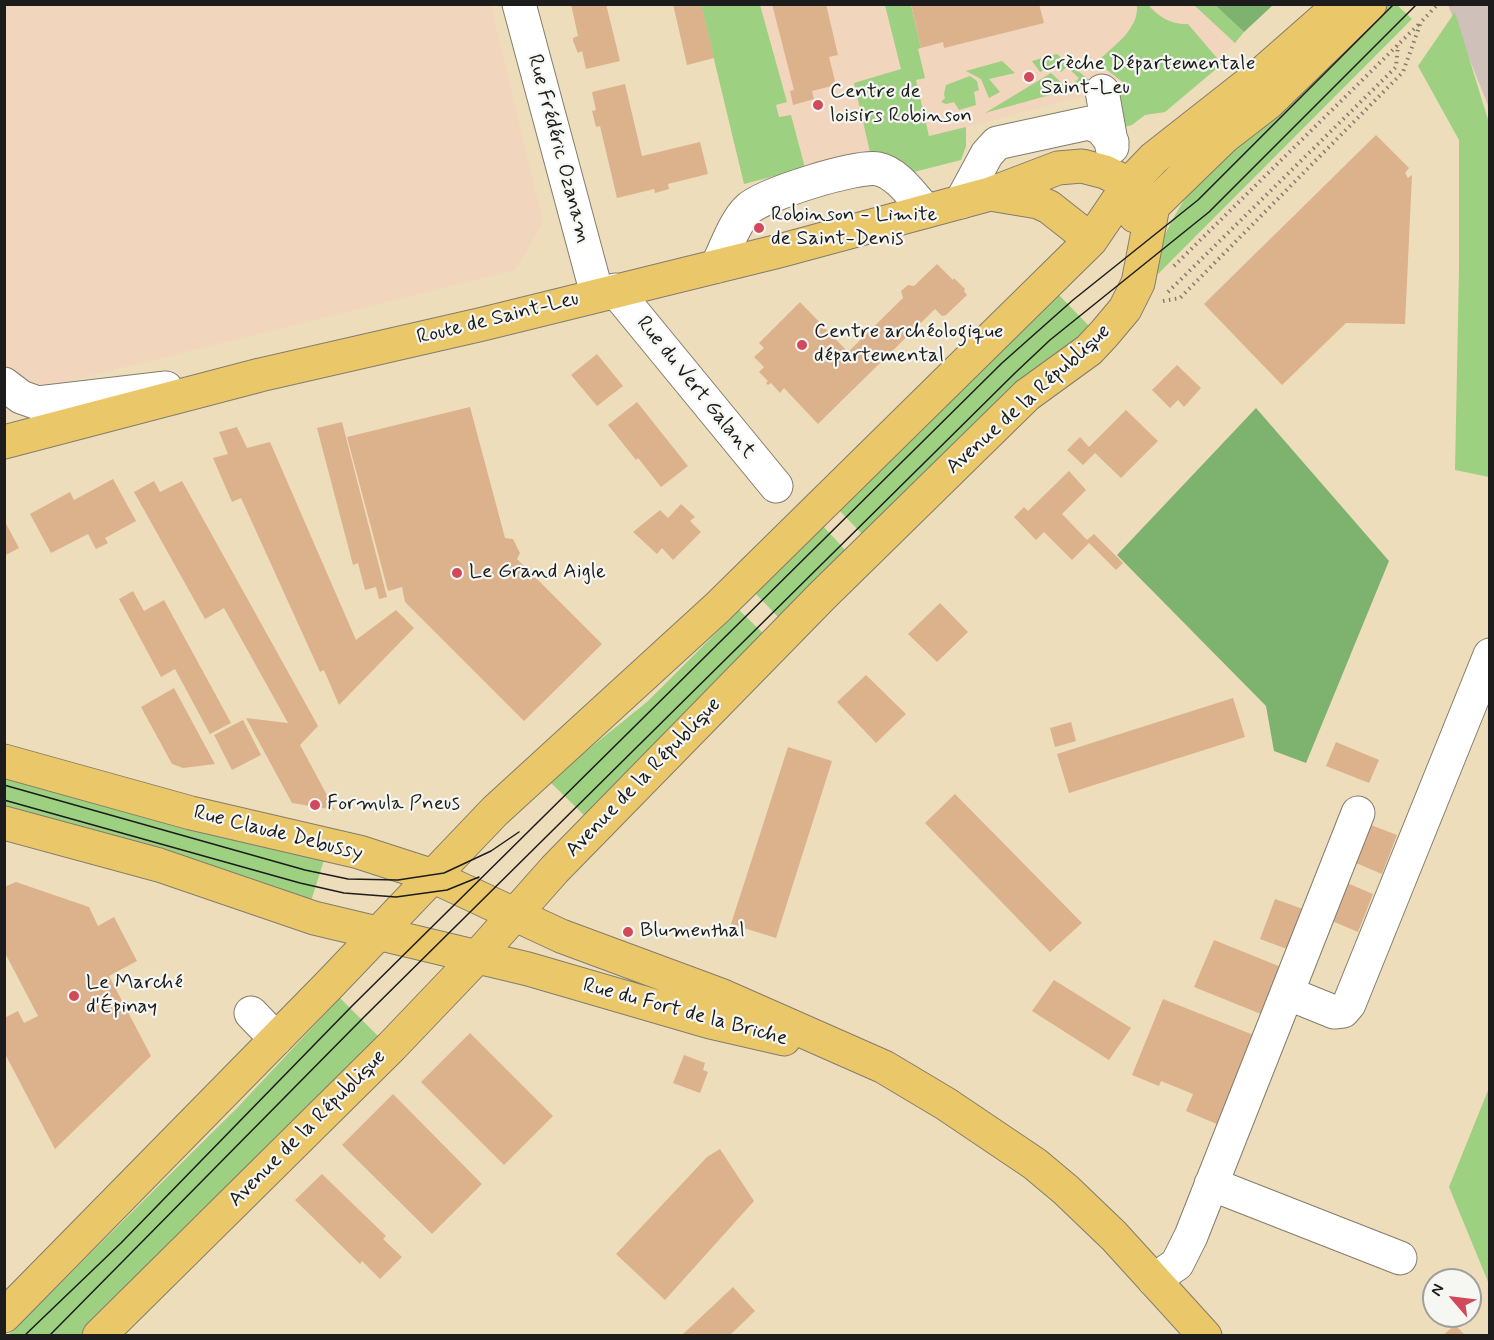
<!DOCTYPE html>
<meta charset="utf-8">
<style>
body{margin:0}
#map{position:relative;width:1494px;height:1340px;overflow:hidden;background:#edddbb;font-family:Mynerve,sans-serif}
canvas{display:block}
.frame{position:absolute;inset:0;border:6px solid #1c1c1c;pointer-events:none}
.north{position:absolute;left:1422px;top:1268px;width:60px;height:60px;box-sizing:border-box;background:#f6f6f2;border:2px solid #9f9f9c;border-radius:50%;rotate:298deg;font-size:16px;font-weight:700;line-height:24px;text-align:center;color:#1c1c1c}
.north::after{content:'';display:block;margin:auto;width:21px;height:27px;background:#d1495b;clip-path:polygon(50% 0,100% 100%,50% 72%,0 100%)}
</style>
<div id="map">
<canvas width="1494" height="1340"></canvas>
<div class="frame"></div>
<div class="north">N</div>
</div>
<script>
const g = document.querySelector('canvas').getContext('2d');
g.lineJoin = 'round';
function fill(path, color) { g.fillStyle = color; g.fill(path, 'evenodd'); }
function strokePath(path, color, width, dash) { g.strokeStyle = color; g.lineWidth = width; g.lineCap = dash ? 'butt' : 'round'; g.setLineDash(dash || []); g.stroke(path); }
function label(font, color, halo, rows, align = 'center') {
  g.font = font + ' Mynerve,sans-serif'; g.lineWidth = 4.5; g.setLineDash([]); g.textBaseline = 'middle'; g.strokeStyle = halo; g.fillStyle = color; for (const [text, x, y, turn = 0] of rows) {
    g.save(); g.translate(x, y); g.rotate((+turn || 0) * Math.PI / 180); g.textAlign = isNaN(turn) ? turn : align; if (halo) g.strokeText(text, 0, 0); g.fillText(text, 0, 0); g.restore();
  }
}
const built = new Path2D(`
 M5,5h486l52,218 -28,47 -466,116 -44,14z
 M701,5h514l29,27 -25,28 -300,80 -175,44z`);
const industrial = new Path2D(`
 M1448,5h41v103z`);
const green = new Path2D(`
 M1148,4c9,13 25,21 40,20l34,40 -57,48 -20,3 -13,10 -8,2 -11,-39 12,-4 -28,-22c16,-16 42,-32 40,-57z
 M701,5h59l27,97 -11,3 3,12 12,-2 14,53 -61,16z
 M885,5h26l10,43 -3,1 7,29 -9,2 13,56 37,-9v19l-5,14 -51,13 -26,-18 -14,-3 -16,-69 47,-14z
 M1194,5h21l29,27 -9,11z
 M1383,5h14l15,14 -254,255c-8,-23 23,-70 36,-88z
 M1455,12l34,111v354l-34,-7 4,-201v-129l-41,-74z
 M1057,54l36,29 -108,30 66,-40 17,16 11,-11 -12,-11 -6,5 -9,-7 -12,7 -8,-11z
 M1002,61l13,12 -26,6 11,13 -11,6 -8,-19 -15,-8z
 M970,76l7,5 2,9 -5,2 2,13 -17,5 -5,-8 -8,2 -5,-2 4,-4 -1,-4 2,-9z
 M1057,293l34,35 -226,209 -26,-27z
 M823,526l25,27 -67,67 -26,-27z
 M739,610l27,26 -181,180 -36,-35 98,-79z
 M4,777l321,80 -15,47 -305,-95z
 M340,998l43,43 -299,294 -77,1 230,-228z
 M1489,1088v196l-40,-97z`);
const forest = new Path2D(`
 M1215,5h58l-29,27z
 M1256,408l133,153 -83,202 -32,-12 -8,-45 -149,-151z`);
const building = new Path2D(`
 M571,4h35l14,57 -34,8 -4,-18 -4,2 -5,-12v-3l5,-2z
 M673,4h28l13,54 -27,7z
 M772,4h54l12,51 -9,2 7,28 -24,6 2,8 -21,6 -3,-14 4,-1z
 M911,4h128l5,19 -100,25 -1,-6 -22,6z
 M625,84l17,72 58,-14 8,32 -40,10 1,5 -14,4 -1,-4 -37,9 -17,-72 -4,1 -4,-16 4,-1 -4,-18z
 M1376,135l33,33 -4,5 3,5 4,-3 -7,149 -59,-1 -64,62 -78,-81z
 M937,264l16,16 1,-2 11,11 -1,2 3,4 -21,20 -4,1 -7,-7 -117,115 -34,-36 -4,5 -9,-10 -3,2 -2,-2 2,-2 -9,-9 5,-5 -10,-10 10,-9 -5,-5 41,-41 48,50 55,-54 -2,-7 7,-6 6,1z
 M597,354l26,32 -26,20 -26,-31z
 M1177,365l24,23 -17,19 -6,-7 -8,8 -18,-18z
 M637,402l51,64 -27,21 -23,-29 -2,2 -28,-35z
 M470,407l35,131 8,1 7,14 -3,6 85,85 -78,77 -119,-119 -3,-15 -14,4 -41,-154z
 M1126,410l32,31 -37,37 -26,-25 -12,12 -16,-15 13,-13 9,10z
 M342,422l45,175 -8,2 -3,-12 -11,3 -7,-27 -5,2 -36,-137z
 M237,427l10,21 23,-6 86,198 40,-30 18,18 -75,77 -15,-35 -4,2 -79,-174 -9,4 -19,-44 15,-4 -9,-22z
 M1069,471l17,19 -24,24 25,26 7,-6 29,29 -7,7 -27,-27 -17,17 -28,-28 -8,8 -22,-23 10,-10 4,4z
 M113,479l23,42 -31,17 3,5 -12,6 -8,-15 -37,19 -21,-39 40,-22 4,8z
 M154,481l6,11 22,-11 136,245 -18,19 35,65 -43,-7 -46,-85 42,5 -64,-115 -19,11 -71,-127z
 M681,504l14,13 -5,4 11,11 -28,28 -11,-12 -5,6 -24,-22 27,-22 8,8z
 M4,520l15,28 -15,8z
 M133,591l11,20 20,-11 67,123 -21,11 -35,-65 -14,8 -42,-78z
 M940,603l28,29 -31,30 -29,-28z
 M866,675l40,39 -30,29 -39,-41z
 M174,688l41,76 -32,4 -11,-4 -31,-57z
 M1233,698l12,39 -176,56 -12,-39z
 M243,720l18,35 -29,15 -18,-35z
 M1071,722l5,19 -21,6 -5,-19z
 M1336,742l43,18 -10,23 -43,-17z
 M788,747l44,14 -56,177 -45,-14z
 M955,794l127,129 -32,29 -125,-129z
 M1371,825l26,10 -15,39 -26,-11z
 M16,882l73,25 9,19 16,-9 23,44 -28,15 42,80 -96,93 -51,-97v-34l14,-7 6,12 14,-7 -34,-65v-64z
 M1347,883l26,11 -15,38 -26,-11z
 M1275,899l28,10 -16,40 -27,-10z
 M1214,940l67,27 -20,47 -67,-27z
 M1054,980l77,48 -22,32 -77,-49z
 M1163,999l93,37 -37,89 -33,-14 7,-17 -32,-13 -2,5 -27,-11z
 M470,1033l83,83 -49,49 -83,-83z
 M684,1055l21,8 -2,7 5,2 -8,21 -27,-10z
 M393,1094l89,90 -50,50 -90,-89z
 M720,1149l34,52 -89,99 -49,-46 91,-97z
 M322,1174l64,62 -3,3 19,18 -22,22 -18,-18 -2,3 -65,-64z
 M733,1287l22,24 -25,24h-48z
 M1455,1325l10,10h-22z`);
const path = new Path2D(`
 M1174,266l247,-244
 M1168,292l228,-225 2,-22
 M1163,301l17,-3 223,-226 18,-50 17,-18`);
const minor = new Path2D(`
 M519,4l78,290
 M1102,91l10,56
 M961,202l26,-48 10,-11 92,-20 12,5 11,14
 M717,266c8,-16 18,-45 31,-57 16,-15 109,-44 130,-40 20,4 36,29 48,42
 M615,290l161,196
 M4,384l17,13 17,6 128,-15
 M1287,993l47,19 9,-1 6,-7 141,-349
 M251,1013l25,26
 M1211,1184l189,74
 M1154,1280l23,-16 14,-28 167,-423`);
const major = new Path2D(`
 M990,194l48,8 11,5 42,33
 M1135,216l18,-10 71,-69 44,-34 102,-99
 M4,442l256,-67 223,-51 296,-73 211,-57 68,-26 24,-2 23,6 24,12 16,15
 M4,761l187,52 168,39 71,23 131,61 162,60 161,71 62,37 89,60 31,26 48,46 91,100
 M4,823l155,42 155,53 214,51 182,53 74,17
 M4,1316l326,-332 165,-173 223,-204 373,-367 38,-56 25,-26 112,-88 75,-66
 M99,1336l293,-290 85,-89 78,-88 267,-273 205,-201 62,-45 15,-16 21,-25 13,-26 15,-77`);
const tram = new Path2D(`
 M4,785l301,85 43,9 50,1 46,-7 47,-22 28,-19
 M4,800l296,83 44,10 52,4 51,-7 32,-13
 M24,1336l97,-93 231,-237 650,-643 71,-63 125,-100 196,-196
 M49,1336l315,-319 651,-644 35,-33 159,-128 208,-208`);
const markers = [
 [1029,77,6,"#d1495b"],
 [818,105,6,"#d1495b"],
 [759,228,6,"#d1495b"],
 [802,345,6,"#d1495b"],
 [457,573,6,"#d1495b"],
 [315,805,6,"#d1495b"],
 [628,932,6,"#d1495b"],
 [74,996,6,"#d1495b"]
];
const poiNames = [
 ["Crèche Départementale",1041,65],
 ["Saint-Leu",1041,89],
 ["Centre de",830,93],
 ["loisirs Robinson",830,117],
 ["Robinson - Limite",771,216],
 ["de Saint-Denis",771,240],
 ["Centre archéologique",814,333],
 ["départemental",814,357],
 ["Le Grand Aigle",469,573],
 ["Formula Pneus",327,805],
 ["Blumenthal",640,932],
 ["Le Marché",86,984],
 ["d'Épinay",86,1008]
];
const streetNames = [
 ["Rue Frédéric Ozanam",558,149,75],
 ["Route de Saint-Leu",498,319,-14],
 ["Rue du Vert Galant",695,388,51],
 ["Avenue de la République",1029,400,-42],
 ["Avenue de la République",644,778,-46],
 ["Rue Claude Debussy",278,834,14],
 ["Rue du Fort de la Briche",685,1013,15],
 ["Avenue de la République",308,1129,-45]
];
fill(built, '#f2d5bd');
fill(industrial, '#cfc1ba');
fill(green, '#9dd081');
fill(forest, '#7eb26f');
fill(building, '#dcb28c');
strokePath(minor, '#847c6c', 35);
strokePath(major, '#847c6c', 35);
strokePath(path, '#847c6c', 4, [1.5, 4.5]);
strokePath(minor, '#fff', 33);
strokePath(major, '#eac769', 33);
strokePath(tram, '#1c1c1c', 1.5);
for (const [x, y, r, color] of markers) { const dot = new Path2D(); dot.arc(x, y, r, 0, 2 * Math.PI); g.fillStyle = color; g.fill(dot); strokePath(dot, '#f6f6f2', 2); }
label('21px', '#1c1c1c', '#f6f6f2', poiNames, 'left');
label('21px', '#1c1c1c', '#f6f6f2', streetNames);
</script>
